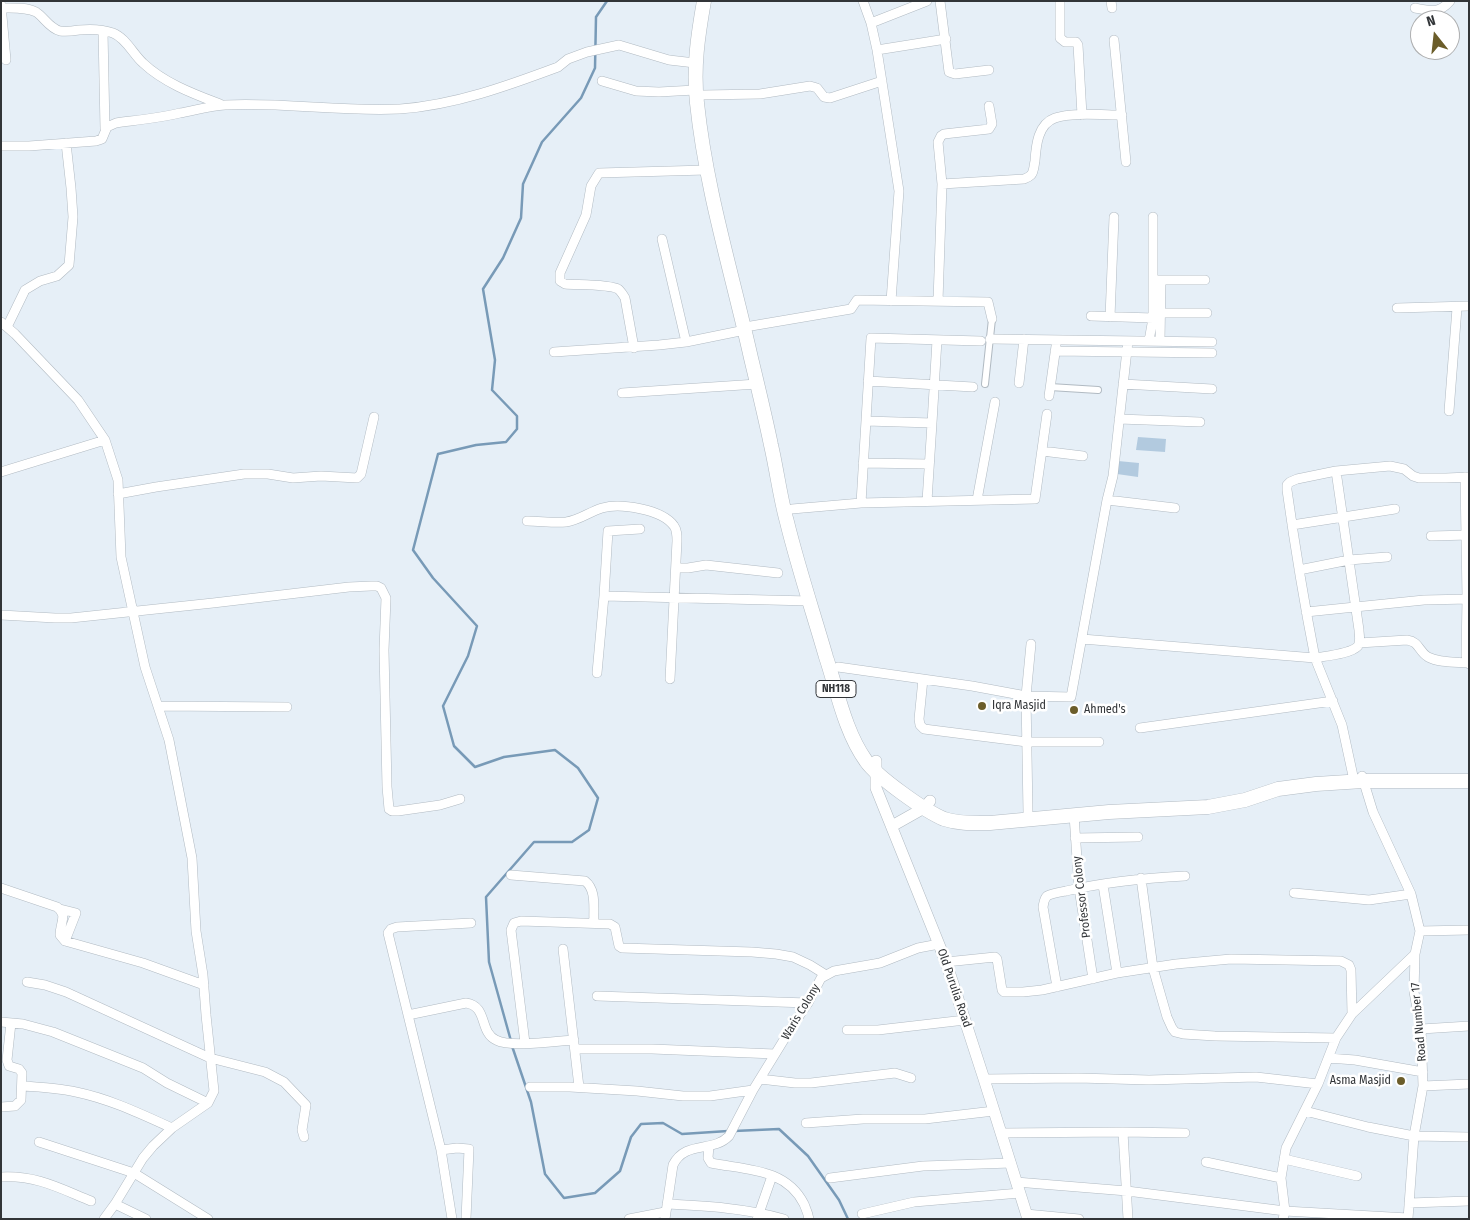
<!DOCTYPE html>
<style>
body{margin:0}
#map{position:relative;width:1470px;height:1220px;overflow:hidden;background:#e6eff7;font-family:"Fira Sans Condensed",sans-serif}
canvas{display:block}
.frame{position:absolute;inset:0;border:2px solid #323538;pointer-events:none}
.north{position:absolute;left:1410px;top:10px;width:50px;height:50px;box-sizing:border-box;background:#fff;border:1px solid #adaeaf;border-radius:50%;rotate:344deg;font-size:14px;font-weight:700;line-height:20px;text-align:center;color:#323538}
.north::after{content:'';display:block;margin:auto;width:18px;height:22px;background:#6b5d2a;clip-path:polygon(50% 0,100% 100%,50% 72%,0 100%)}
</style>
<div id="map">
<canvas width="1470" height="1220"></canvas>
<div class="frame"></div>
<div class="north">N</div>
</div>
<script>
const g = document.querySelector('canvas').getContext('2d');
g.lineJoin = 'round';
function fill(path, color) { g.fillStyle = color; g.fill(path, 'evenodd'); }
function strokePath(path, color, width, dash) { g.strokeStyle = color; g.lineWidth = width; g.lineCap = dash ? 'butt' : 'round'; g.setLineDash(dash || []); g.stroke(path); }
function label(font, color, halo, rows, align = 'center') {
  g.font = font + ' "Fira Sans Condensed",sans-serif'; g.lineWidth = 5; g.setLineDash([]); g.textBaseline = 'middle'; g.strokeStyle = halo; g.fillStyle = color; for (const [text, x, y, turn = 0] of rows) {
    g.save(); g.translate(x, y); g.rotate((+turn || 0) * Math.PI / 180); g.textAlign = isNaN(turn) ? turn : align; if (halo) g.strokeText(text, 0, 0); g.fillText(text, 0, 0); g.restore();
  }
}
const green = new Path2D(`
 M1138,437l28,2 -1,13 -29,-2z
 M1118,461l21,2 -1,14 -21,-3z`);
const stream = new Path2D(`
 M511,1041l-22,-79 -3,-65 48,-55h38l17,-12 9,-32 -20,-30 -23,-18 -51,7 -29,10 -21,-21 -11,-40 25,-50 9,-30 -44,-48 -20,-28 25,-96 38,-9 30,-3 11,-13v-13l-25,-26 3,-30 -12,-71 20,-31 18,-40 2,-34 19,-42 39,-44 14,-30 1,-51 11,-16
 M512,1046l19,56 14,72 19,24 31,-5 25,-22 11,-34 10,-13 22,-1 19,11 46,-3
 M734,1131l45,-2 29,27 31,44 9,19`);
const pedestrian = new Path2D(`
 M985,384l7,-65
 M1050,387l48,3`);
const minor = new Path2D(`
 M863,1l8,22 6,27 22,141 -8,110
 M940,1l9,71 6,2 34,-4
 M1060,1v37l5,4h11l2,3 4,70
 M1111,1l1,7
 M1,5l5,55
 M2,8c11,0 24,-1 34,4 8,5 13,16 24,19 6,1 13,0 19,-1 11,-1 23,-1 34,3 13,5 20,21 30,30 21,20 51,31 77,41
 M1415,8c15,3 24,6 35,-7
 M871,23l56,-22
 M103,31l2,98
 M1114,40l12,122
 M877,50l69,-11
 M602,81l34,10 23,1 36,-2
 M703,95l57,-1 50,-8 7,2 7,9 6,1 52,-17
 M1,146h28l67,-5 6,-2 5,-12 9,-4c22,-3 43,-5 64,-10 16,-3 30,-7 45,-8 59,-3 117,7 175,4 55,-4 107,-23 158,-42l10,-8 19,-7 32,-7 50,15 26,3
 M942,184l-4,-42 3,-6 3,-2 45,-5 3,-5 -3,-18
 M662,239l24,103
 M1156,280h49
 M938,301l4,-117 82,-5c3,-1 5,-2 7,-4 3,-3 3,-10 4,-14 1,-16 3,-37 20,-43 17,-6 48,-3 67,-3
 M1397,308l72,-2
 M1157,315l4,-2h46
 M1091,316l62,2 -4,23
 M1110,317l4,-100
 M1153,318v-101
 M1,322l14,12 63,66 27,40 13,40 3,77 24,110 24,73 23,118 4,73 7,44 3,40 8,76 -6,12 -36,25 -19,18 -10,12 -28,46 -11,15
 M751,326l100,-17 6,-9 131,2 4,17
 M7,327l18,-37 15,-9 17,-5 12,-11 4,-48 -2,-29 -5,-45
 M990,339l222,3
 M1160,341l1,-61
 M634,348l-9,-50c-2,-3 -4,-7 -7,-9 -9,-5 -41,-4 -53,-5l-5,-3v-8l26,-58 5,-29 8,-13 107,-3
 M1055,351l157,2
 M554,352l105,-7 27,-3 59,-12
 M868,381l105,6
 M1019,383l5,-44
 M1123,384l89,5
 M622,393l135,-9
 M1049,396l7,-50
 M1449,411l8,-103
 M1119,419l81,3
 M866,421l66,2 5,-83
 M1042,451l41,5
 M863,463l66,1
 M1336,471l23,159c0,5 2,11 -1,16 -7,8 -33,10 -43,12l27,67 11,51
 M1,472l104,-32
 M1465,477l2,121 -1,58 3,8
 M118,494l38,-7 88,-13h24l25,4 28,-2 36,2 4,-4 13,-57
 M977,500l18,-98
 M1107,500l68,8
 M927,501l5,-78
 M861,503l10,-165 110,3
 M792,509l69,-6 174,-4 12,-85
 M527,521c13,0 26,2 39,1 14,-2 23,-10 36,-14 18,-5 60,1 72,18 3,4 3,9 3,15l-7,138
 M1292,525l103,-16
 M1431,536l38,-1
 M676,568h12l18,-3 72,8
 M1299,570l50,-10 38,-3
 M604,596l4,-65 32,-2
 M1306,612l118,-12 45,-1
 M1,615l54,3h16l142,-15 136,-16 22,-1h6l4,2 5,10 -2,52 3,137 2,22 3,2h6l42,-6 20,-6
 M1082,639l233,19c-11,-56 -20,-111 -28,-168v-5l3,-3 7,-3 39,-8 54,-5 14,3 9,7 6,2h27l23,-1
 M1359,643l48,-3c13,2 11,11 21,17 11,6 27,5 40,6
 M1031,644l-5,52 45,1 36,-197 6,-24 15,-135
 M838,667l134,19 54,10 2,117
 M597,673l7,-77 206,5
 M923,679l-4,40 1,6 4,4 103,13h72
 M158,706l129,1
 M1140,728l193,-27
 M1362,776l11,36 38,82 9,37 -5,23 -1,38 7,37 2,57 -9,50 -6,83
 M1074,815l5,73 14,91
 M1075,838l63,-1
 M511,875l74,6c12,9 8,28 9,42
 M1141,878l12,90 14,49 5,11 3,4 8,2 32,2 121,2
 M1103,885l14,88
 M1,888l56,19c11,8 3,16 3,28l5,6 78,22 61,22
 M1294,893l75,7 42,-6
 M60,909l16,4 -11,28
 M1420,931l49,-1
 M563,949l16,138
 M946,962l49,-5 2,2 5,31 2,2h19l19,-2 75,-17 59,-9 55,-5 110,2 8,4 2,5 1,44
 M27,982l18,3 21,7 144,66 55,14 19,10 22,23 -4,25 2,7
 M1057,987l-14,-80c1,-5 1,-8 4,-11 5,-3 13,-4 19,-5 39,-9 79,-13 119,-15
 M597,996l211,7
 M408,1015l58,-12c22,3 13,29 30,37 15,8 60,1 78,0
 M1,1022l22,2 30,8 90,36 24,15 41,20
 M1421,1029l48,-3
 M847,1030h31l87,-10
 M525,1043l-14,-113 3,-7 7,-2 89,3 5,3 4,19 3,2 130,4 24,2 17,3 17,8 16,10
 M575,1049h77l123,5
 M1328,1058l27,2 68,12
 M760,1079l35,4h16l84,-10 16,5
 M984,1079l94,-1 71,2 107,-3 62,7
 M22,1086c18,1 36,2 54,6 34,7 65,22 96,36
 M1423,1086l46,-2
 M530,1087h40l67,4 46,5h27l43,-6
 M1,1107l14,-1 6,-6 1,-27 -3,-4 -10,-3 -2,-6 4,-37
 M1305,1111l63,16 46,9 55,1
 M806,1123l57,-4h62l69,-8
 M1123,1132l62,1
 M1002,1133l121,-1 5,87
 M39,1142l95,31 74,46
 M709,1146l-1,12 3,5c35,7 75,5 93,41 2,5 4,9 5,15
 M441,1150l16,-2 12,1 -3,70
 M1284,1159l73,17
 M1206,1162l75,16
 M1,1177c35,-2 58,11 90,24
 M830,1178l93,-12 88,-3
 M1016,1182l111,9 158,20 123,7
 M1409,1203l60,-2
 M115,1204l31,15
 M667,1204c39,2 79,4 117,15
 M862,1214l52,-12 106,-9
 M1026,1214l53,5
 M452,1219l-11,-69 -53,-217 3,-4 6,-2 74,-4
 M629,1219l36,-7
 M665,1219l8,-54c12,-25 40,-12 56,-29l24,-46 40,-65 15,-22 13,-25 13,-7 46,-8 38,-15 21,-4
 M757,1219l15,-43
 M1283,1219l2,-8 -4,-33 5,-30 32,-64 18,-46 16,-24 63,-60`);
const secondary = new Path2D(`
 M876,761v27l70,174 38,117 44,140
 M892,826l32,-18 6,-7`);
const trunk = new Path2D(`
 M704,1c-6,34 -11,67 -7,102 9,87 35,170 54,255 7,29 14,58 20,87 6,26 9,52 16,77 11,45 26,90 39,135 11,33 19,75 40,104 11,16 59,50 78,58 15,5 31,4 46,4l119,-11 99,-5 37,-7 33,-11 38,-5 47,-3h106`);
const markers = [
 [982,706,5,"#6b5d2a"],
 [1074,710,5,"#6b5d2a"],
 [1401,1081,5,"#6b5d2a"]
];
const shields = [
 [836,689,40]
];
const shieldNames = [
 ["NH118",836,689]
];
const poiNames = [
 ["Iqra Masjid",992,706],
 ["Ahmed's",1084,710],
 ["Asma Masjid",1391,1081,"right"]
];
const streetNames = [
 ["Professor Colony",1082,897,-97],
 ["Old Purulia Road",954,988,71],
 ["Waris Colony",801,1012,-59],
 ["Road Number 17",1419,1022,-95]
];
fill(green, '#b2cadf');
strokePath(stream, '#789ab7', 2.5);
strokePath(pedestrian, '#b1bac2', 8);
strokePath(minor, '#b1bac2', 10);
strokePath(secondary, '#b1bac2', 12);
strokePath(trunk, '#b1bac2', 15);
strokePath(pedestrian, '#fff', 6);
strokePath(minor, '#fff', 9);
strokePath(secondary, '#fff', 11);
strokePath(trunk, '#fff', 14);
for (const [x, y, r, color] of markers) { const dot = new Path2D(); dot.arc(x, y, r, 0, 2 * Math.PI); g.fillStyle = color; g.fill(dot); strokePath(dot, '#fff', 2); }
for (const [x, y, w] of shields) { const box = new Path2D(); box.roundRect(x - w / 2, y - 8.5, w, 17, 4); g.fillStyle = '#fff'; g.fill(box); strokePath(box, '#323538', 1); }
label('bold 11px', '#323538', null, shieldNames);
label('12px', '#323538', '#fff', poiNames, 'left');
label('12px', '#323538', '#fff', streetNames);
</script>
